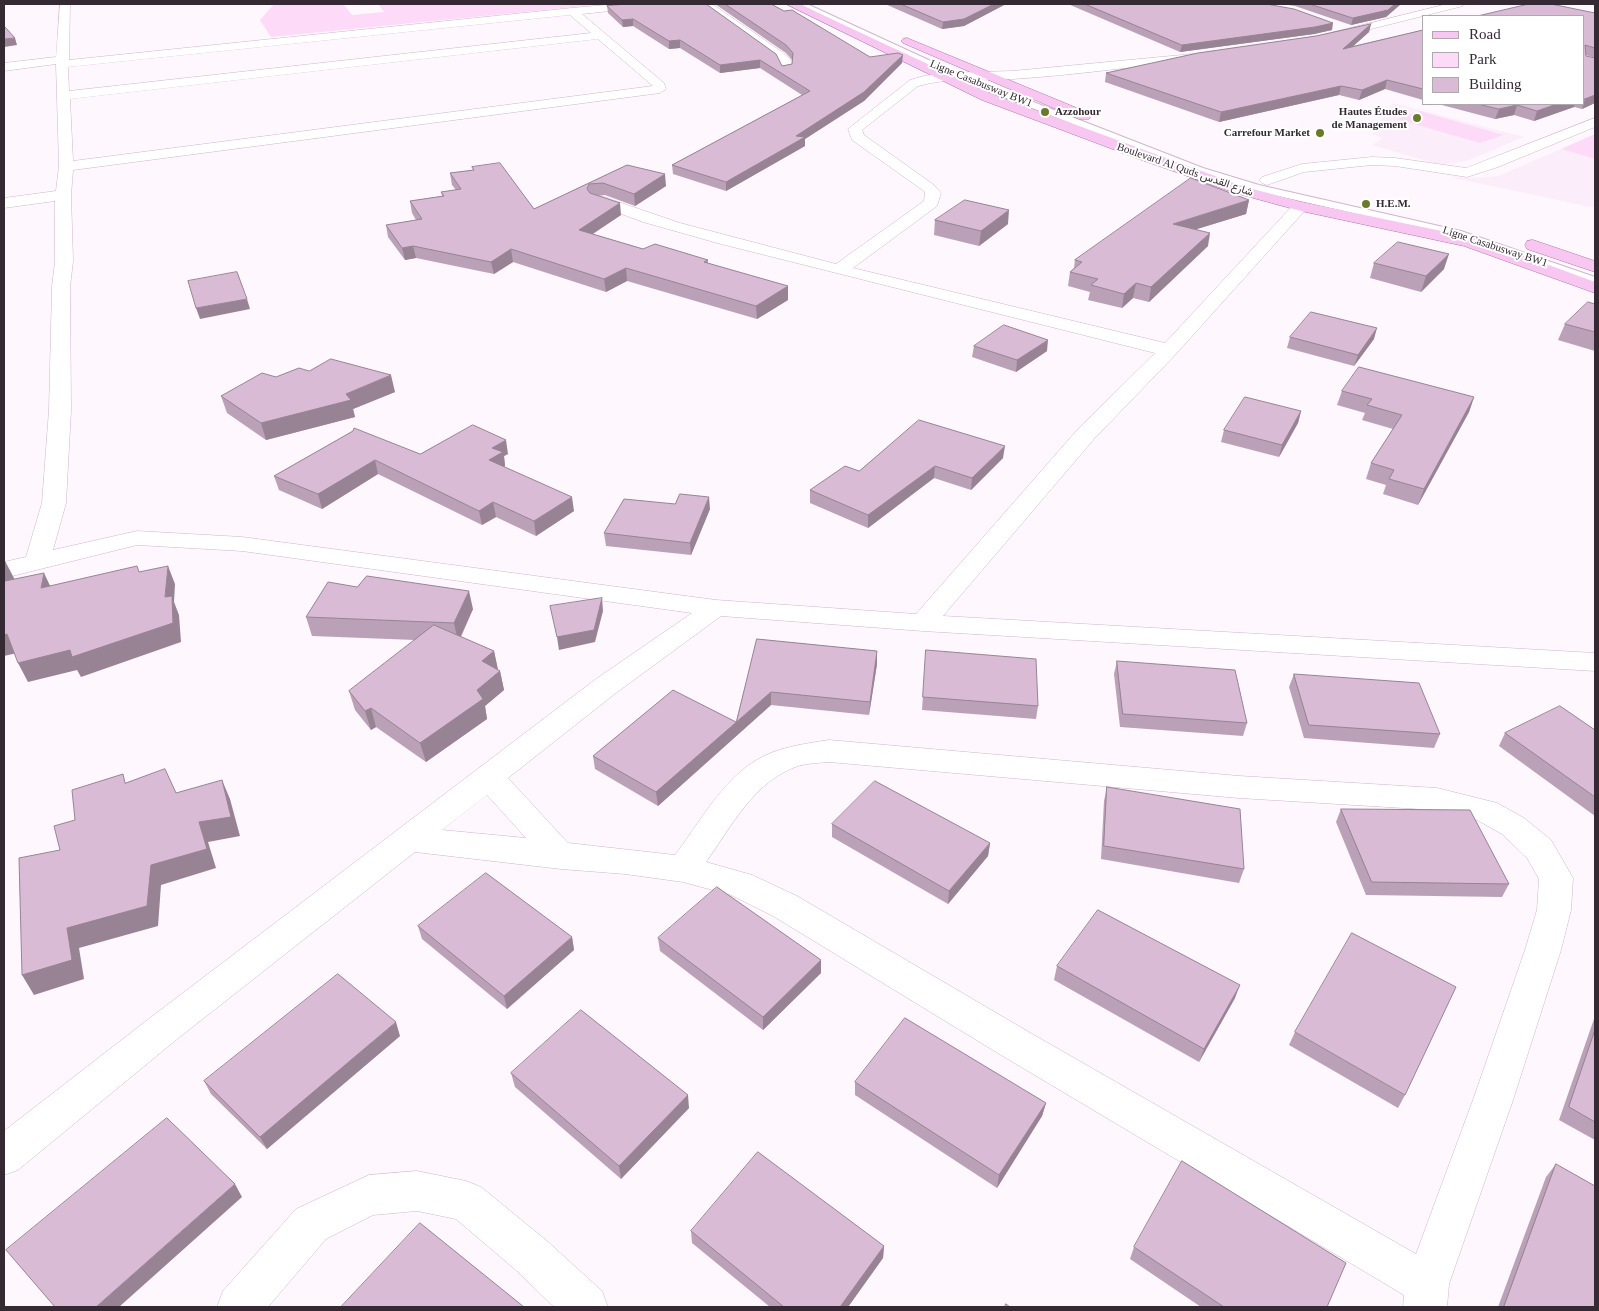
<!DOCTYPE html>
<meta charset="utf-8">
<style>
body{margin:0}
#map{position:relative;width:1599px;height:1311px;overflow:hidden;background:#fef7fd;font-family:"Times New Roman",serif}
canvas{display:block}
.frame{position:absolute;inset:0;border:5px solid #352933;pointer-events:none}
.legend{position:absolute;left:1422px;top:15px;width:162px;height:90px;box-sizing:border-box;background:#fff;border:1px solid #aea9ad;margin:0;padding:6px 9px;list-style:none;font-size:15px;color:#352933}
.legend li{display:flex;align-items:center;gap:10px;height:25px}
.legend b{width:25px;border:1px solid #aea9ad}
</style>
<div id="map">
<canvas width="1599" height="1311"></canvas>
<div class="frame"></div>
<ul class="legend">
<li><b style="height:6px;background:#f7c7f2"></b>Road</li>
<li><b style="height:14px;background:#fedaf9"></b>Park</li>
<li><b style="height:14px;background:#d9bbd5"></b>Building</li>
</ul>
</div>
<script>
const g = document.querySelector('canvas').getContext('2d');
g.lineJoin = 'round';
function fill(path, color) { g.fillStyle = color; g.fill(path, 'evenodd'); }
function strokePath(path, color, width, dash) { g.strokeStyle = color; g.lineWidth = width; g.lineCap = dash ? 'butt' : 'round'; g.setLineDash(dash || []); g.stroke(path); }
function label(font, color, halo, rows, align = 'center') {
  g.font = font + ' "Times New Roman",Vazirmatn,serif'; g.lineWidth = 4; g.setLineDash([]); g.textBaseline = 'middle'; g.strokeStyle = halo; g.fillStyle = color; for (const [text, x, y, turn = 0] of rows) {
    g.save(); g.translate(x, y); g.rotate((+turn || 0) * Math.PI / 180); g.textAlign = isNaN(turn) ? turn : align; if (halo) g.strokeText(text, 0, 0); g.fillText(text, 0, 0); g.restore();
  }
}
const built = new Path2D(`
 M1393,103l131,34 -58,24 -19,3 -13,-1 -62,-18 11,-7 -11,-4z
 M1561,149l34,10v49l-145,-31 31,1 17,-2z`);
const green = new Path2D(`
 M274,4h69l9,11 32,-3 -6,-8h227l-334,33 -11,-17z
 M1420,111l83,24 -23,8 -83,-24z
 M1595,134v25l-34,-10z`);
const lane = new Path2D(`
 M799,4h8l139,64 257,100 56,17 202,46 134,46v8l-141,-49 -198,-45 -61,-19 -255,-100z`);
const street = new Path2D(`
 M60,4h10l-1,56 503,-52 45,-4h34l-5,3 -64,7 82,69 2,6 -6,4 -587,77 -2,25 2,66 -3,26 1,123 -5,93 -13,47 84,-19 105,6 474,63 200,14 162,-185 77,-76 -434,-109 -78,-22 -51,-19 -2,-3 2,-3h12l76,26 156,41 88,-63 1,-8 -1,-2 -72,-51 -4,-11 62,-49 14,-4 18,-3 71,-2 190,-18 2,3 -6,4c-62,6 -124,15 -186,19 -31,2 -64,-2 -95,7l-56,44 2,5 70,50 7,8 -4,13 -84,62 312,75 130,-140h12l2,3 -133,148 -82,85 -151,177 652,37v18l-672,-40 -202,-15 -105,77 -108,85 60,65 107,12c23,-30 47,-74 80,-94 22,-14 49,-17 74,-21l410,36 198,12 60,15 27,15 27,22 22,38 -2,32 -10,40 -48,150 -64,184 -2,23h-44l1,-12 -403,-240 -228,-139 -42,-21 -48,-13 -58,-8 -64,-5 -146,-17 -239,188 -158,130 -14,5v-44l146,-113 446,-339 96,-66 -450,-62 -105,-6 -133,33v-16l22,-5 16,-54 7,-93 3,-123 3,-26v-60l-51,7v-10l52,-7 3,-25 -3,-102 -52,7v-8l52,-6zM570,15l21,18 -522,58 -1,-24zM598,39l55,47 -580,75 -3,-62zM829,762l410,36 198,12 40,10 25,14 25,24 12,21 -2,31 -12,40 -52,150 -57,154 -389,-223 -230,-135 -45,-21 -46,-13c25,-35 48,-81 92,-96 10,-3 21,-3 31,-4zM487,795l39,43 -84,-8z
 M700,4h12l73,50 7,8 -2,10h-8l-2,-9 -3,-3z
 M1447,4h17l-1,2 -128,32 -6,-3 2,-2z
 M1595,118v9l-97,40 -31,10 -72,-11 -23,-1 -68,7 -37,13 -5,-2 -3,-3 3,-3 40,-13 70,-7 23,1 71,10z
 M417,1171l49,10 15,6 66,54 55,50 6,16h-54l-37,-36 -61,-52 -39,-8 -44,4 -47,24 -58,68h-51l6,-16 73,-82 73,-34z`);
const primary = new Path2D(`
 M786,4h13l193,90 253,93 57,15 173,36 120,44v11l-131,-47 -163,-35 -66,-18 -96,-34 -157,-59z
 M907,38l182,75 2,3 -2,3h-10l-176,-76 -2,-2 2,-2z
 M1533,240l62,21v11l-68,-23 -2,-4 2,-4z`);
const wall = new Path2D(`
 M715,4h56l13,7 86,46 32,6 -38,38 -59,38v7l-79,45 -53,-17 -1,-9 130,-70 -42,-27 -40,5 -40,-25 -11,1 -36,-23 -10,1 -15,-14 -1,-7 175,60 10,-2v-4l-6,-7z
 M885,4h121l-42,22 -22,3z
 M1068,4h198l66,26 -18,4 -134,18z
 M1282,4h119l-15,13 -35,8 -56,-19z
 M1595,13v45l-9,-3 9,48 -13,6 -8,-2 -40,14 -20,-6 -19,4 -57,-15h145v-88z
 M1371,24l-2,8 -16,14 70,-16v70l-38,-11 -26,11 -20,-5 -120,27 -114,-40 1,-9 210,-37z
 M627,165l39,21 -31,20 -30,-11 -7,1 23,19 -28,19 50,15 65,11v3l80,37 -31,19 -130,-38 -21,11 -93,-30 -19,12 -78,-16 -11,2 -17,-23 -2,-12 30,-5 -4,-7 -2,-12 32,-5 -1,-4 15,-2 -4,-5 -2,-12 23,-3 -1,-3 62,42z
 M1249,200l-3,14 -49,15 11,17 -59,56 -16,-4 -11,10 -34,-8 2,-8 -22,-6 2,-14 4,-4 1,-8z
 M935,220l73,4 -29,22 -45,-11z
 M1374,263l70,6 -23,23 -51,-14z
 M1595,304v47l-37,-11 7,-16z
 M1290,337l84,2 -20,27 -67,-18z
 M974,346l73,5 -31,21 -44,-15z
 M276,377l119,15 -42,17 2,8 -89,23 -39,-27 -6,-17z
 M1342,391l132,6 -5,15 -51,93 -35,-11 3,-9 -20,-6 5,-16 22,-34 -31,-9 3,-7 -28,-8z
 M1301,411l-3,12 -19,34 -58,-15 3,-12z
 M353,431l67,23h88l-4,2 1,10 -1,1 70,44 -38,25 -40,-19 -14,8 -104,-51 -56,35 -43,-19 -5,-14z
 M1003,458l-32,32 -37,-12 -66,50 -58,-25v-13l49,-19z
 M710,509l-19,46 -85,-9 -2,-13z
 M473,609l-12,28 33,14 4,19 2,1 4,19 -19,16 2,13 -61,43 -50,-35 -5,3 -16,-20 -6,-19 66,-51 -103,-4 -6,-19z
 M757,639l120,12v13l-8,51 -98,-10 -113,101 -63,-37 -2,-13 143,-34z
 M926,650l112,56 -2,13 -114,-9z
 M1117,661l130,62 -4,13 -123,-9 -6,-53z
 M1294,674l146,60 -6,14 -130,-10 -15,-51z
 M1595,730v86l-96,-70 6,-13z
 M1107,787l137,82 -5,14 -138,-24 3,-58z
 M1341,809l168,75 -7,13 -136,-2 -30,-73z
 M832,824l158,19 -2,13 -40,48 -116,-67z
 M418,926l154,11 2,13 -67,59 -85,-70z
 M658,938l163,22v13l-58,57 -103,-79z
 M1057,966l178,32 -36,64 -145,-82z
 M1595,1016v124l-36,-20z
 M1295,1032l110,63 -7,13 -109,-63z
 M400,1036l-133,113 -56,-55 -7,-13z
 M511,1073l178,35 -68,71 -106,-92z
 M855,1082l191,21 -4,13 -45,72 -142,-93z
 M1556,1164l39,143h-97l48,-130z
 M691,1231l193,15 -1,12 -35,49h-78l-78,-64z
 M1134,1247l193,60h-126l-71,-48z`);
const shadedWall = new Path2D(`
 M994,4h12l-42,22 -22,3 1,-7z
 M1395,4h6l-15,13 -35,8 2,-7z
 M633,19v7l-10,1 -1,-7z
 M1333,23l-1,7 -18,4 -134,18 2,-7z
 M1371,24l-2,8 -29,26 3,-9z
 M15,38l2,7 -13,2v-8z
 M680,40v8l-11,1v-8z
 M903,55l-1,8 -38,38 -59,38v7l-79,45v-9l70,-46z
 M760,60v8l-40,5v-8z
 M1387,80l-2,9 -26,11 3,-10z
 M1341,86l-2,9 -120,27 2,-10z
 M1595,95v8l-13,6 3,-10z
 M1557,104h18l-1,3 -40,14 3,-10z
 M1517,105l-3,10 -19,4 4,-10z
 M665,174l1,12 -31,20 -1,-12z
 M1249,200l-3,14 -75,23 2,-13z
 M620,203l1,12 -41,27 -1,-12z
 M1009,210l-1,14 -29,22 2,-15z
 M1210,233l-2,13 -59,56 2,-15z
 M413,246l3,12 -11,2 -3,-12z
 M511,249l2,13 -19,12 -3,-12z
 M1449,254l-5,15 -23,23 5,-16z
 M626,268l1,13 -21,11 -2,-13z
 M1136,283l-3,15 -11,10 2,-14z
 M788,286v14l-31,19 -1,-13z
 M247,299l3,10 -50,10 -4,-11z
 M1377,328l-3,11 -20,27 4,-11z
 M1048,340l-1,11 -31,21 1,-12z
 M391,375l4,17 -42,17 2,8 -89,23 -5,-17 85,-29z
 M1474,397l-5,15 -51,93 6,-16z
 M1301,411l-3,12 -19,34 3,-12z
 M506,440l2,14 -4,2 1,10 -14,8 -2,-14 3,-12z
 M1005,446l-2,12 -32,32 1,-12z
 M375,460l3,14 -56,35 -4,-15z
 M935,466l-1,12 -66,50v-13z
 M572,497l2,14 -38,25 -2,-15z
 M709,497l1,12 -19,46 -1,-12z
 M493,502l3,15 -14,8 -3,-14z
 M4,559l10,19v22l-9,-19z
 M168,566l7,18 -1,18 5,13 2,27 -100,35 -4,-7 -49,12 -10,-19 147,-66z
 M44,573l9,19 -12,-4z
 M469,591l4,18 -15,33 -4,-19z
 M602,598l1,13 -8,31 -36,8 -2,-13z
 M7,634l10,19 -13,3v-21z
 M494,651l4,19 -16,-9z
 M877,651v13l-8,51 1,-13z
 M500,671l4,19 -19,16 2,13 -61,43 -6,-19 57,-53z
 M771,692v13l-113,101 -2,-14z
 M371,708l5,19 -5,3 -6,-19z
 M222,780l8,19 10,37 -32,6 8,26 -55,17 -3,41 -79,22 5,31 -50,16 -12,-20 45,-47 84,-63 48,-43z
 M990,843l-2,13 -40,48 1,-13z
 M572,937l2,13 -67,59 -3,-13z
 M821,960v13l-58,57v-13z
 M1240,985l-5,13 -36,64 5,-13z
 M396,1022l4,14 -133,113 -7,-12z
 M688,1095l1,13 -68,71 -2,-13z
 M1046,1103l-4,13 -45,72 2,-13z
 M235,1184l7,13 -123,110h-23z
 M884,1246l-1,12 -35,49h-8z`);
const building = new Path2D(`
 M627,4h79l70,50 6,12 10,-2 1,-11 -7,-8 -61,-41h46l13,7 8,-1 78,47 28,-4 5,2 -39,37 -68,44 9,1 -79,45 -54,-17 138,-74 -50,-31 -40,5 -40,-25 -11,1 -36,-22 -11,1 -15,-14z
 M901,4h93l-30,15 -21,3z
 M1085,4h181l28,5 39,14 -18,4 -133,18z
 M1310,4h85l-7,6 -35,8z
 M1529,4h22l44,9v35l-10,-3 1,11 9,2v37l-10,4 -2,-1v-82h-105z
 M1371,24l-28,25 80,-19v59l-36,-9 -25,10 -21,-4 -120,26 -115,-39 92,-20 118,-17z
 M4,26l11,12 -11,1z
 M1478,104h79l-20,7 -20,-6 -18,4z
 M500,163l34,46 93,-44 38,9 -31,20 -31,-11 -14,1 -2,5 3,4 30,10 -41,27 64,19 12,-5 53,16 -4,2 84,24 -32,20 -130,-38 -22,11 -93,-30 -20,13 -78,-16 -11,2 -16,-23 36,-6 -12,-18 34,-5 -3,-4 20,-3 -11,-16 24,-3 -2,-3z
 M1191,178l58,22 -76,24 37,9 -59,54 -15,-4 -12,11 -33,-9 7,-6 -28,-7 12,-10 -7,-2z
 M965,200l44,10 -28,21 -46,-11z
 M1398,242l51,12 -23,22 -52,-13z
 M237,272l10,27 -51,9 -8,-27z
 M1588,302l7,2v28l-30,-8z
 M1311,312l66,16 -19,27 -68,-18z
 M1004,325l44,15 -31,20 -43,-14z
 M331,359l60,16 -45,19 5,6 -90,23 -40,-27 41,-23 14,4 23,-9 10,3z
 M1359,367l115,30 -50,92 -35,-10 5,-9 -23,-7 31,-48 -35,-10 5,-6 -30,-8z
 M1245,397l56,14 -19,34 -58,-15z
 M919,420l86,26 -33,32 -37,-12 -67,49 -58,-25 35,-24 14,5z
 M473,425l33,15 -14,8 11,4 -14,8 83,37 -38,24 -41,-19 -14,9 -104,-51 -57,34 -44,-18 79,-45 1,-3 66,26z
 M680,494l29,3 -19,46 -86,-10 20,-34 51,5z
 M4,559l1,22 39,-8 -3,15 96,-22 2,6 29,-6 -3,31 7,-1 1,27 -101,34 -2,-7 -52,13 -11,-29 -3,1z
 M367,576l102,15 -15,32 -148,-6 22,-35 29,5z
 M602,598l-8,32 -37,7 -7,-31z
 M434,625l60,26 -12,10 18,10 -23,19 6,9 -63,44 -49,-35 -6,3 -16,-20z
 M757,639l120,12 -7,51 -99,-10 -115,100 -63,-36 80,-66 63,32z
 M926,650l110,9 2,47 -115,-9z
 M1117,661l118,9 12,53 -124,-9z
 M1294,674l125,9 21,51 -131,-9z
 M1560,706l35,24v67l-90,-64z
 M165,769l11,24 46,-13 9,37 -32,5 8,27 -56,16 -4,41 -80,22 5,32 -50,15 -3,-117 41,-8 -6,-24 21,-6 -3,-30 51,-16 2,9z
 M875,781l115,62 -41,48 -117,-67z
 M1107,787l133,22 4,60 -140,-23z
 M1341,809l129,1 39,74 -137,-2z
 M486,873l86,64 -68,59 -86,-70z
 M717,887l104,73 -58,57 -105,-79z
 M1098,910l142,75 -36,64 -147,-83z
 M1352,933l104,54 -51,108 -110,-63z
 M338,974l58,48 -136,115 -56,-56z
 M581,1010l107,85 -69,71 -108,-93z
 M905,1018l141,85 -47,72 -144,-93z
 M1595,1030v92l-26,-15z
 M167,1118l68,66 -139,123h-41l-49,-57z
 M758,1152l126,94 -44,61h-56l-93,-76z
 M1182,1161l164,102 -19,44h-103l-90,-60z
 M1556,1164l39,22v121h-91z
 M420,1223l104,84h-183z
 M1006,1304l4,3h-5z`);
const markers = [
 [1045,112,5,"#697b2a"],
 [1417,118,5,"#697b2a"],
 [1320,133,5,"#697b2a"],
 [1366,204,5,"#697b2a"]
];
const farStreetnames = [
 ["Ligne Casabusway BW1",981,84,22],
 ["Boulevard Al Quds شارع القدس",1185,170,19],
 ["Ligne Casabusway BW1",1495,247,18]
];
const farPoinames = [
 ["Azzohour",1055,112],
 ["Hautes Études",1407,112,"right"],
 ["de Management",1407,125,"right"],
 ["Carrefour Market",1310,133,"right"],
 ["H.E.M.",1376,204]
];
fill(built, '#fcedfa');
fill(green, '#fedaf9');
strokePath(lane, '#d1b4cd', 2);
strokePath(street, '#d1b4cd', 1);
strokePath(primary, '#b077a9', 1);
fill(lane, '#fff');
fill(street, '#fff');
fill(primary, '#f7c7f2');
fill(wall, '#bba1b7');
fill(shadedWall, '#988395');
fill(building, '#d9bbd5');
strokePath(building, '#988395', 1);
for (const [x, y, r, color] of markers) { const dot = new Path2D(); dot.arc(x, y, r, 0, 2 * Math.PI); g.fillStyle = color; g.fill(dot); strokePath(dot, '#fff', 2); }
label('11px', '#352933', '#fff', farStreetnames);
label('bold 11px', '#352933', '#fff', farPoinames, 'left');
</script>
